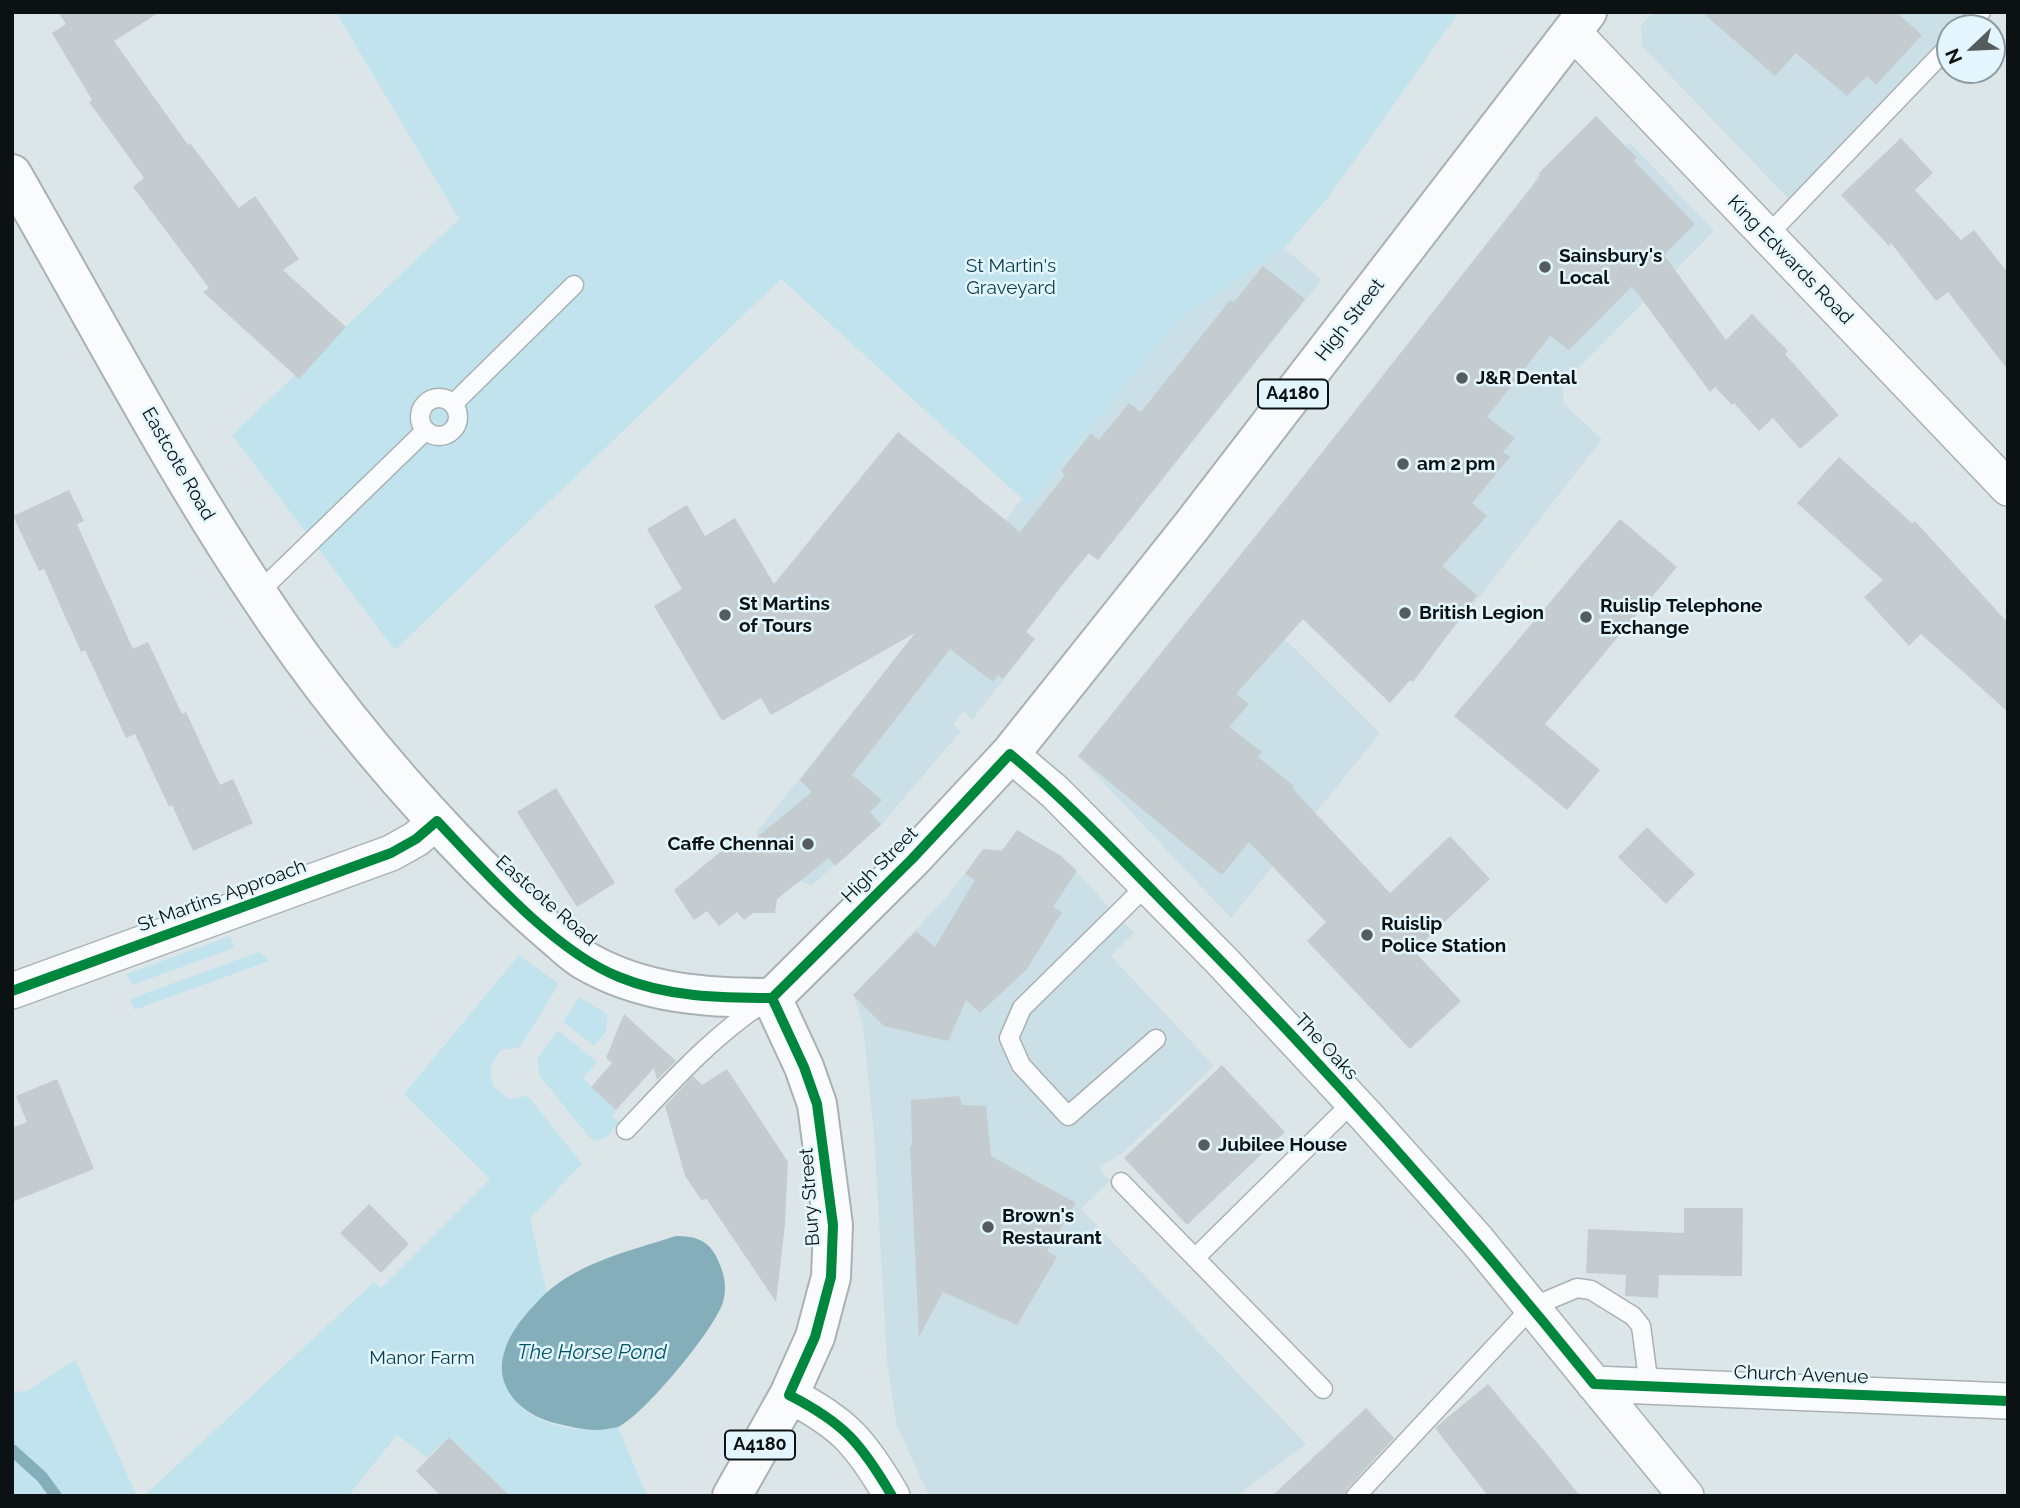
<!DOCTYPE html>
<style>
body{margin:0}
#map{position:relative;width:2020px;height:1508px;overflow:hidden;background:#dce6e9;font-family:Raleway,sans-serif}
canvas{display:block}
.frame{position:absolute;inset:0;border:14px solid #0c1214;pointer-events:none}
.north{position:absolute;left:1936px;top:14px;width:70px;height:70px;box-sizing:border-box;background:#e3f6fd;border:2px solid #8d9ba0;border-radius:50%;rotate:247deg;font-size:19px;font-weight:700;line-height:28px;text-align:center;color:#0c1214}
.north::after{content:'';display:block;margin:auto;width:24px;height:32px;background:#555c5f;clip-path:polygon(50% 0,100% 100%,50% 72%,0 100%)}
</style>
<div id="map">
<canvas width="2020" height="1508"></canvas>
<div class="frame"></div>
<div class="north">N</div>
</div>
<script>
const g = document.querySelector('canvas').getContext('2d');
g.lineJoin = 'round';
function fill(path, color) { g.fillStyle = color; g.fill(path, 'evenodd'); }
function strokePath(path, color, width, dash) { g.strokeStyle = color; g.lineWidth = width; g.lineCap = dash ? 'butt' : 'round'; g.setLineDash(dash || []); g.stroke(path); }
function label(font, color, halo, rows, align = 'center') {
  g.font = font + ' Raleway,sans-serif'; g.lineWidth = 5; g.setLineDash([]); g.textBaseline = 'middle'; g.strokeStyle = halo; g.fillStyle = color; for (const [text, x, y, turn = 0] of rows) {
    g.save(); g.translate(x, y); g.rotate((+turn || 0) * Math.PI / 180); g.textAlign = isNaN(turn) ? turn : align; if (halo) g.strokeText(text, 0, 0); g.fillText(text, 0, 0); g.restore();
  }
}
const built = new Path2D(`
 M1653,12h328l-14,16h-17v18l-152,163 -156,-163 -1,-21z
 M1596,116l29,30 4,-4 85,89 -151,153 1,20 38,35 -135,174 -77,90 -94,-91 -4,-121 239,-304 8,-14z
 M1284,248l38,32 -224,280 -10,-7 -62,79 9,7 -63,81 -8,-9 -11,13 8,7 -80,94 -70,61 -9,-5 -4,2 -42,-50 266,-334 7,6 151,-187z
 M1222,577l158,156 -149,185 -153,-162z
 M1017,830l44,26 73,77 -23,23 103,110 -91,87 -24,14 11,14 -29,28 225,235 -70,52h-307l-32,-70 -10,-65 -13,-226 -11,-111 -10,-29 94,-98 36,-48 6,2 3,-2 6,1 6,-2z`);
const green = new Path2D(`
 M336,12h1123l-129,183 -46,53 -104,70 -151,187 -248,-226 -386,371 -163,-215 227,-216z
 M230,936l4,12 -102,37 -5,-11z
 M259,952l10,9 -135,49 -4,-11z
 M519,955l40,29 -39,63 -19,3 -11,17 3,19 16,13 19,-3 54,68 -52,54 17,75 -34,39 -4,60c4,5 8,12 14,17 24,20 65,24 95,18l29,69h-137l-61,-59 -22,20 -30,-22 -49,61h-204l230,-214 7,6 109,-109 -86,-85z
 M579,997l28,17 -1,18 -12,14 -31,-24z
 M558,1030l39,32 -14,16 33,32 -4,6 7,6 -12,15 -10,4 -8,-4 -49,-61 -3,-17z
 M75,1360l62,136h-125v-104l15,-1z`);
const water = new Path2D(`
 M676,1236c17,0 31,3 40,20 7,14 12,29 7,46 -8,27 -80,114 -105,125 -3,1 -7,1 -11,2 -18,3 -35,-2 -52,-6 -33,-8 -63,-36 -50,-73 6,-21 25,-41 40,-56 34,-32 88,-44 131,-58z`);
const stream = new Path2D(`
 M12,1450l30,27 14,19`);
const building = new Path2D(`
 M58,12h102l-46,29 74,104 2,-2 49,65 16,-12 44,63 -16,11 63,57 -47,52 -96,-87 6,-4 -76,-101 11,-9 -55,-76 3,-2 -40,-67 14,-9z
 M1702,12h194l26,23 -46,50 -9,-9 -20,20 -51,-43 -21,23z
 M1596,116l41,42 -3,3 61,63 -31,31 62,85 26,-26 36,37 -3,3 54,61 -39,34 -27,-31 -14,13 -25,-28 -2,2 -17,-18 -5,5 -78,-106 -63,64 -19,-14 -63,81 28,21 -12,14 7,5 -38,46 15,13 -45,50 35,29 -64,87 -3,-2 -20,23 -87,-84 -67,75 13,10 -20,23 33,25 -4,5 36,29 -2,2 98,105 60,-57 40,43 -76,72 47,50 -51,48 -103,-108 19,-19 -77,-80 -27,33 -144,-119 209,-259 254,-322 -2,-2z
 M1901,138l32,35 -18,17 46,50 13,-10 34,43v97l-60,-78 -12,9 -45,-58 -2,3 -48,-51z
 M1263,266l42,33 -207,261 -9,-7 -21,25 -42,54 9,7 -32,40 -5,-4 -5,7 -43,-33 -98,126 30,25 -12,12 11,13 -46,41 -6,-8 -52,41 -2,14h-22l-9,7 -7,-8 -18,14 -12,-15 -13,9 -20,-30 62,-51 8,9 68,-56 -12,-12 115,-147 -144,82 -10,-17 -39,23 -68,-115 28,-17 -35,-60 40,-24 18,31 30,-18 39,66 124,-152 122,100 45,-57 -4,-4 30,-38 8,7 30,-37 12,9 89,-112 4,2z
 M1839,457l73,66 3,-2 93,102v89l-87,-78 -12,12 -45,-49 19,-17 -86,-77z
 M69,490l15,31 -7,3 56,125 15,-7 34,72 4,-2 34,73 13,-6 20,44 -60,28 -21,-46 -3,2 -34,-73 -9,4 -41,-88 -4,2 -37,-83 -5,2 -26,-55z
 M1620,519l57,48 -132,157 55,46 -33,40 -113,-94z
 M556,788l59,95 -38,24 -60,-95z
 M1647,827l48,47 -29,30 -48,-47z
 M1017,830l44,26 16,15 -24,36 9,5 -35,57 -47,44 -14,-13 -18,41 -64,-15 -31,-31 63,-64 19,16 40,-67 -10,-6 18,-25 19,2z
 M624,1014l52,47 -19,19 -3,-12 -38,42 -25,-23 21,-24 -6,-5z
 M1222,1065l63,67 -98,93 -63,-67z
 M727,1069l61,93 -3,62 -9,78 -70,-104 -4,3 -17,-25 -20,-70 28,-30 9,9z
 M57,1079l37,90 -82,33v-74l15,-6 -11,-26z
 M959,1096l3,9 24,1 5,50 85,47 -29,48 10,6 -40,68 -74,-33 -24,45 -9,-192 2,1 -1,-46z
 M369,1204l40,40 -28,29 -41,-40z
 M1684,1208h59l-1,68 -83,-1 -1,23 -33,-2 1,-21 -40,-2 2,-44 96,4z
 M1488,1384l57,68 35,44h-92l-53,-68z
 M1366,1408l28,30 -46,50 -3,8h-73z
 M449,1437l61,59h-69l-25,-25z`);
const service = new Path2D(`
 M1966,28l15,-16
 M1766,237l184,-192
 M420 417a19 19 0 1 1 38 0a19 19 0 1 1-38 0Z
 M453,404l121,-119
 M257,594l168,-163
 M1147,885l-125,123 -13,30 12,27 47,51 88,-77
 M626,1130c43,-45 84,-92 137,-127
 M1121,1182l202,207
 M1195,1258l158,-156
 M1356,1496l176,-189 45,-19 14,2 42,26 8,10 8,60`);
const minor = new Path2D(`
 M1573,32l435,456
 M1010,754l45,38 166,168 146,157 110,123 209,256
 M12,991l379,-138 25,-14 21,-18
 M1594,1384l414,17
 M789,1395c55,28 72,48 103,101`);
const secondary = new Path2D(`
 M12,174c80,139 155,283 244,417 58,89 125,172 198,249 31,33 63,64 98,94 10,8 20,19 32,26 58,34 122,38 188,38`);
const primary = new Path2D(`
 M732,1496l57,-101 26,-58 16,-60 2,-52 -16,-121 -13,-37 -32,-69 140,-139 98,-105 181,-227 396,-515`);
const cycleway = new Path2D(`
 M12,991l379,-138 25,-14 21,-18c48,51 117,130 182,156 48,20 101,21 153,21
 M772,998l140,-139 98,-105c63,52 118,112 175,170 144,146 280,300 409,460l414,17
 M772,998l32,69 13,37 16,121 -2,52 -16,60 -26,58c55,28 72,48 103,101`);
const markers = [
 [1545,267,7,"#555c5f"],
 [1462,378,7,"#555c5f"],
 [1403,464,7,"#555c5f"],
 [1405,613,7,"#555c5f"],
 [725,615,7,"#555c5f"],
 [1586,617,7,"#555c5f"],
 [808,844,7,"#555c5f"],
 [1367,935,7,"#555c5f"],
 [1204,1145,7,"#555c5f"],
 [988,1227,7,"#555c5f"]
];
const shields = [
 [1293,394,70],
 [760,1445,70]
];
const shieldNames = [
 ["A4180",1293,394],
 ["A4180",760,1445]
];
const poiNames = [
 ["Sainsbury's",1559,256],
 ["Local",1559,278],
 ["J&R Dental",1476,378],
 ["am 2 pm",1417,464],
 ["St Martins",739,604],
 ["of Tours",739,626],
 ["Ruislip Telephone",1600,606],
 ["Exchange",1600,628],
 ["British Legion",1419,613],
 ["Caffe Chennai",794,844,"right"],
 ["Ruislip",1381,924],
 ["Police Station",1381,946],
 ["Jubilee House",1218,1145],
 ["Brown's",1002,1216],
 ["Restaurant",1002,1238]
];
const streetNames = [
 ["King Edwards Road",1790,260,46],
 ["High Street",1350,320,-52],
 ["Eastcote Road",178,464,60],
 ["High Street",880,865,-45],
 ["St Martins Approach",222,896,-20],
 ["Eastcote Road",546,901,41],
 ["The Oaks",1326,1047,47],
 ["Bury Street",810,1197,-94],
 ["Church Avenue",1801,1375,2]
];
const parkNames = [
 ["St Martin's",1011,266],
 ["Graveyard",1011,288],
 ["Manor Farm",422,1358]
];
const waterNames = [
 ["The Horse Pond",592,1353]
];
fill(built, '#cbdfe6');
fill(green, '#c1e3ee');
fill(water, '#85aebb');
strokePath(stream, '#85aebb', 12);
fill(building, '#c4cccf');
strokePath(service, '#a9b1b3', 21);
strokePath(minor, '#a9b1b3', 38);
strokePath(secondary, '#a9b1b3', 42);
strokePath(primary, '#a9b1b3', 42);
strokePath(service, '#fafbfc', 18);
strokePath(minor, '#fafbfc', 35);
strokePath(secondary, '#fafbfc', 38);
strokePath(primary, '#fafbfc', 38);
strokePath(cycleway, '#00873e', 10);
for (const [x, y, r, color] of markers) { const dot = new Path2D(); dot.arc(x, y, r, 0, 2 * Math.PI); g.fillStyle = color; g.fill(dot); strokePath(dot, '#e3f6fd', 2.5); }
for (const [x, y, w] of shields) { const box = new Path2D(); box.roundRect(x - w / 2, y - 14.5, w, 29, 5); g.fillStyle = '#e3f6fd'; g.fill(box); strokePath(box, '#0c1214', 2); }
label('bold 18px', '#0c1214', null, shieldNames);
label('bold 19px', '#0c1214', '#e3f6fd', poiNames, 'left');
label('19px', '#0c1214', '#e3f6fd', streetNames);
label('19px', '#083c49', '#e3f6fd', parkNames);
label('italic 21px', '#035467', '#e3f6fd', waterNames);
</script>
